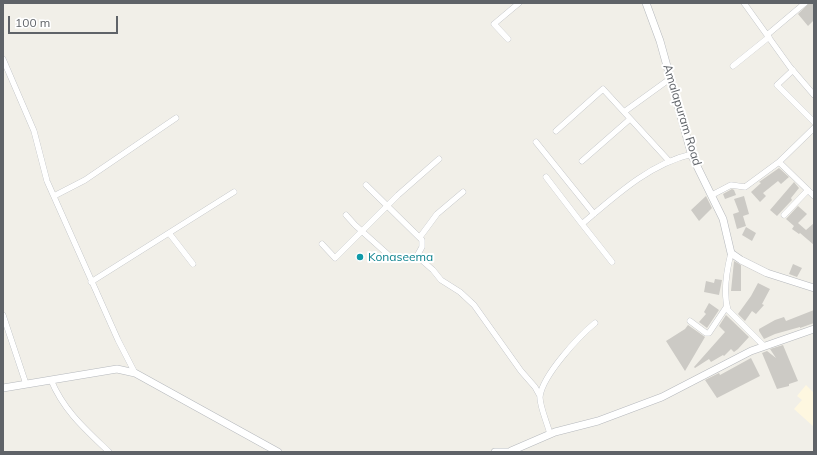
<!DOCTYPE html>
<style>
body{margin:0}
#map{position:relative;width:817px;height:455px;overflow:hidden;background:#f1efe8;font-family:Mulish,sans-serif}
canvas{display:block}
.frame{position:absolute;inset:0;border:4px solid #5f6368;pointer-events:none}
.scale{position:absolute;left:8px;top:16px;width:110px;height:18px;box-sizing:border-box;border:2px solid #5f6368;border-top:0;padding-left:5px;font-size:12px;line-height:14px;white-space:nowrap;color:#5f6368;-webkit-text-stroke:3px #fff;paint-order:stroke}
</style>
<div id="map">
<canvas width="817" height="455"></canvas>
<div class="frame"></div>
<div class="scale">100 m</div>
</div>
<script>
const g = document.querySelector('canvas').getContext('2d');
g.lineJoin = 'round';
function fill(path, color) { g.fillStyle = color; g.fill(path, 'evenodd'); }
function strokePath(path, color, width, dash) { g.strokeStyle = color; g.lineWidth = width; g.lineCap = dash ? 'butt' : 'round'; g.setLineDash(dash || []); g.stroke(path); }
function label(font, color, halo, rows, align = 'center') {
  g.font = font + ' Mulish,sans-serif'; g.lineWidth = 4; g.setLineDash([]); g.textBaseline = 'middle'; g.strokeStyle = halo; g.fillStyle = color; for (const [text, x, y, turn = 0] of rows) {
    g.save(); g.translate(x, y); g.rotate((+turn || 0) * Math.PI / 180); g.textAlign = isNaN(turn) ? turn : align; if (halo) g.strokeText(text, 0, 0); g.fillText(text, 0, 0); g.restore();
  }
}
const commercial = new Path2D(`
 M806,385l8,8v34l-20,-18 8,-9 -5,-4z`);
const building = new Path2D(`
 M809,3h5v17l-6,6 -10,-12z
 M779,168l10,9 -8,7 -3,-3 -15,12 3,3 -6,6 -9,-10 10,-9 -2,-1z
 M794,182l5,6 -8,10 1,2 -15,16 -7,-6z
 M732,189l2,1 2,5 -11,4 -2,-5z
 M706,196l6,12 -13,13 -8,-11z
 M744,196l5,18 -6,2 3,10 -9,3 -4,-15 6,-2 -5,-13z
 M798,206l9,8 -9,9 8,7 8,-7v22l-14,-12 -1,1 -7,-5 2,-3 -8,-7z
 M746,227l10,6 -4,8 -10,-6z
 M734,261l7,4v26h-10z
 M793,264l9,4 -5,9 -8,-3z
 M715,279l7,1 -3,15 -15,-3 2,-11 8,2z
 M758,283l12,6 -8,15 2,1 -8,9 -4,-3 -7,10 -7,-7 13,-18z
 M709,303l10,7 -12,18 -8,-6 7,-8 -2,-2z
 M814,310v13l-14,5v-1l-25,7 -11,5 -5,-8v-2l16,-9 9,-3 2,4z
 M726,315l23,22 -11,12 -4,3 -3,-3 -7,7 -1,-1 -12,7 -2,-3 -14,9 -1,-1 31,-35 -6,-6z
 M688,325l17,12 -20,34 -19,-30 19,-12z
 M783,345l15,36 -9,3v2l-12,3 -15,-36 5,-2 9,7 -6,-9z
 M751,358l9,18 -43,22 -12,-18 14,-7 1,2z`);
const minor = new Path2D(`
 M744,3l46,64 24,28
 M767,35l38,-32
 M508,39l-14,-15 25,-21
 M3,59l31,72 13,50 71,159 17,33
 M733,66l36,-29
 M793,70l-16,15 37,37
 M624,112l47,-34
 M556,131l47,-42 66,72
 M536,142l58,72
 M582,161l48,-42
 M779,162l35,-34
 M546,177l36,47c33,-28 67,-60 110,-70
 M366,185l56,55v7l-5,9 16,14 8,10 19,12 14,13 47,66 14,16 5,9
 M712,195l19,-10 14,2 34,-25 35,34
 M54,196l31,-16 91,-62
 M346,215l9,10 38,34
 M784,215l24,-25
 M582,224l30,38
 M169,233l24,31
 M420,237l17,-23 26,-22
 M322,244l13,14 63,-63 41,-36
 M731,253c-4,16 -8,40 -3,57l36,36
 M91,282l143,-90
 M3,315l23,69
 M690,321l16,12h3l18,-27
 M51,380c13,31 34,49 58,72
 M550,434c-2,-9 -11,-29 -10,-38 3,-21 39,-60 55,-73`);
const tertiary = new Path2D(`
 M646,3l14,38 32,115 31,63 8,34 10,7 26,13 47,15
 M3,388l114,-19 18,4 143,79
 M511,451l44,-19 43,-11 64,-24 89,-46 63,-22
 M495,452h20`);
const markers = [
 [360,257,4,"#0f9aa8"]
];
const streetNames = [
 ["Amalapuram Road",682,115,73]
];
const cultureNames = [
 ["Konaseema",368,257]
];
fill(commercial, '#fef7e0');
fill(building, '#cccac5');
strokePath(minor, '#b5b8bc', 6);
strokePath(tertiary, '#b5b8bc', 8);
strokePath(minor, '#fff', 5.5);
strokePath(tertiary, '#fff', 7);
for (const [x, y, r, color] of markers) { const dot = new Path2D(); dot.arc(x, y, r, 0, 2 * Math.PI); g.fillStyle = color; g.fill(dot); strokePath(dot, '#fff', 1.5); }
label('12px', '#5f6368', '#fff', streetNames);
label('12px', '#0d838f', '#fff', cultureNames, 'left');
</script>
